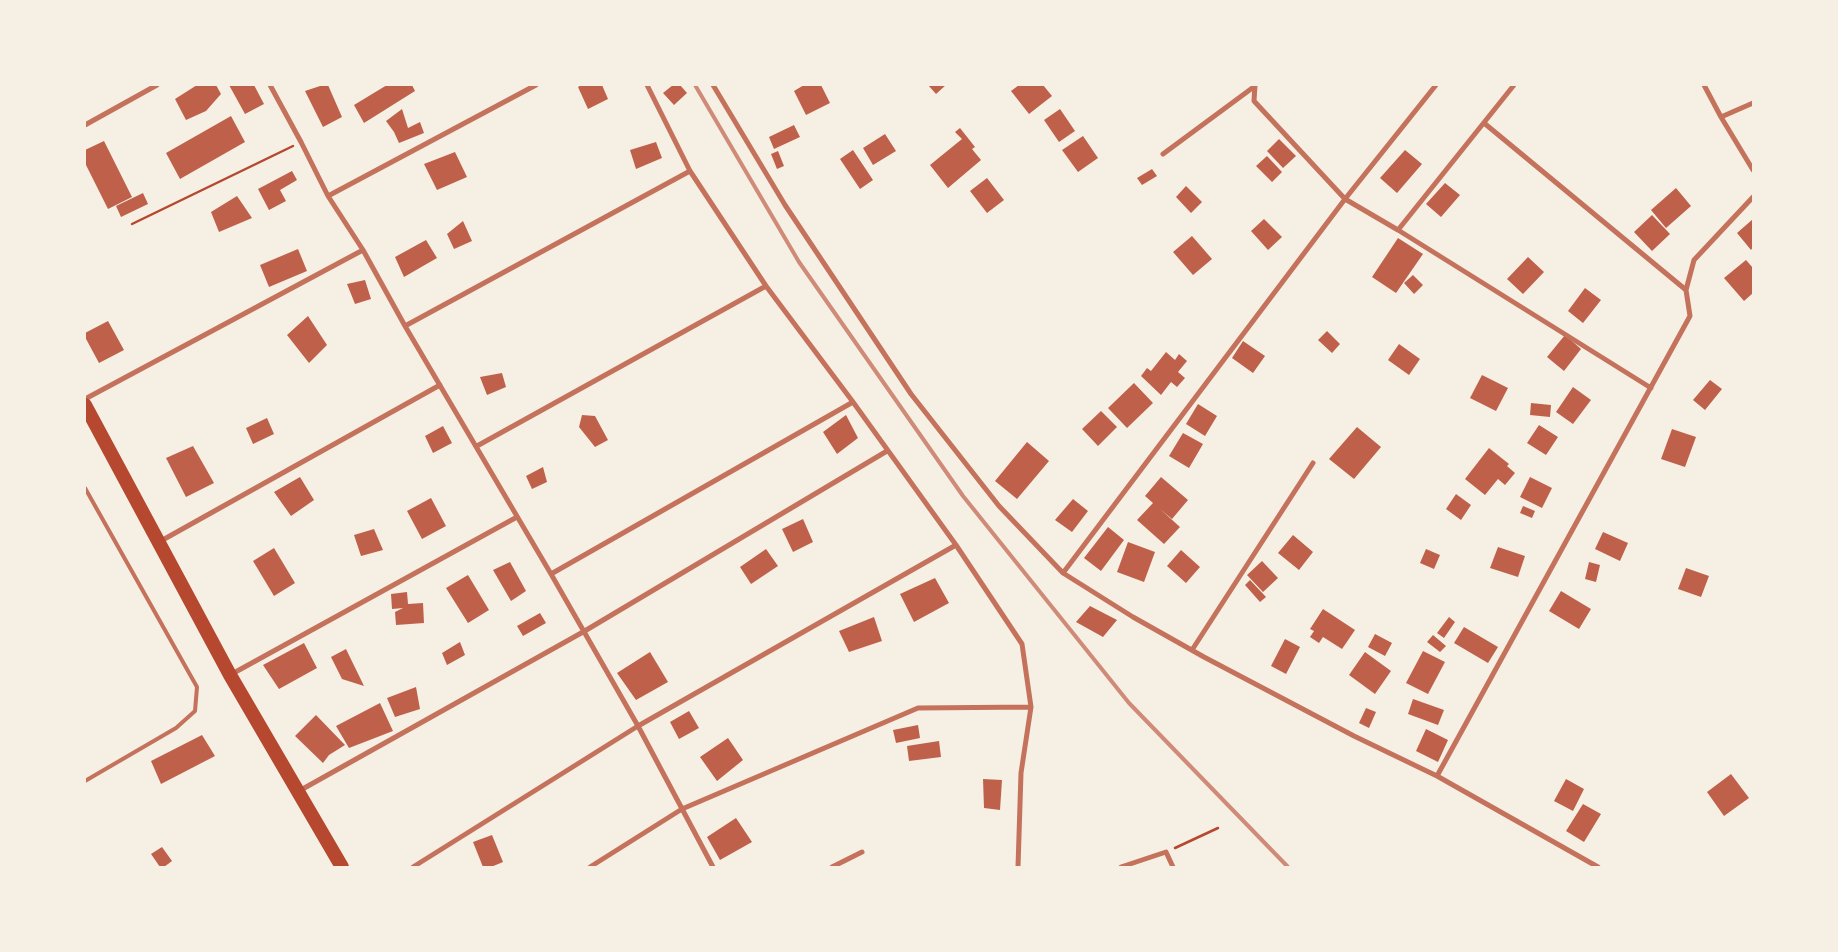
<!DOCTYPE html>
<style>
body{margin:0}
#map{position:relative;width:1838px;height:952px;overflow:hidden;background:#f6efe4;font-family:Raleway,sans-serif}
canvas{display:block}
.frame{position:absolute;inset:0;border:86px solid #f6efe4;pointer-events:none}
</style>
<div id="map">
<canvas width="1838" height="952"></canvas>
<div class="frame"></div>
</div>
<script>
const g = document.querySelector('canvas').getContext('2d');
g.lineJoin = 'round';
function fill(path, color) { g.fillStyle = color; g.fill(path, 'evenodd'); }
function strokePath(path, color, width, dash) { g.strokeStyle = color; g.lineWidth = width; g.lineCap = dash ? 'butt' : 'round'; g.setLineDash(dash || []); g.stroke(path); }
const building = new Path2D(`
 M197,85h19l5,9 -15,17 -20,9 -11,-21z
 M229,85h25l10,19 -19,10z
 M323,85h5l14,32 -19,10 -18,-36z
 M387,85h25l3,6 -51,32 -10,-18z
 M581,85h21l6,14 -20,10 -10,-22z
 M673,85h7l7,8 -13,12 -11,-12z
 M804,85h17l9,18 -24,12 -12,-24z
 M928,85h18l-10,9z
 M1019,85h24l9,11 -23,18 -18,-23z
 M402,109l6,19 12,-6 4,11 -25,10 -5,-11 -8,-11z
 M1060,109l15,22 -16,11 -15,-22z
 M231,116l14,26 -65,37 -14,-26z
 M794,125l6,12 -26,12 -5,-12z
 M960,128l15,19 -3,2 9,11 -33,28 -18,-23 32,-26 -7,-7z
 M885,134l11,17 -23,14 -10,-17z
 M1083,136l15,22 -20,14 -16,-22z
 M1279,139l17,17 -13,12 -16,-17z
 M104,141l28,56 -24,12 -23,-46v-13z
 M656,142l6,16 -26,11 -6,-19z
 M853,150l20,30 -13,9 -20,-30z
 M1405,150l17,14 -25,29 -17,-15z
 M778,151l6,15 -7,3 -6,-15z
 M455,152l12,25 -30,13 -13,-26z
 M1267,156l15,16 -10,10 -16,-16z
 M1152,169l5,7 -15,9 -5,-7z
 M292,171l5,9 -17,10 6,11 -17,9 -11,-21z
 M987,178l17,22 -17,13 -17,-22z
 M1445,183l15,12 -19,22 -15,-13z
 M1186,186l16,16 -11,11 -15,-16z
 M1676,188l15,18 -25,22 -15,-18z
 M143,193l5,11 -27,13 -5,-11z
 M237,196l15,22 -33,14 -8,-20z
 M1652,215l18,19 -18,17 -18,-19z
 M1264,219l18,18 -14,13 -17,-19z
 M1753,219v28l-2,3 -14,-17z
 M463,221l9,20 -18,8 -7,-15z
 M1192,236l20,23 -19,16 -20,-23z
 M1398,238l25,16 -27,39 -24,-16z
 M426,240l11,18 -33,19 -9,-20z
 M298,249l9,22 -38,16 -9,-22z
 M1528,257l16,15 -21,22 -16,-15z
 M1746,260l7,8v25l-9,8 -20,-23z
 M1413,275l10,10 -9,9 -10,-11z
 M365,280l6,19 -16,5 -8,-20z
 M1585,288l16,12 -18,23 -15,-12z
 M308,316l19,29 -18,18 -22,-28z
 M108,321l16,29 -25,13 -14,-26v-4z
 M1327,331l13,13 -8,9 -14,-13z
 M1565,335l16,14 -17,22 -17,-14z
 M1243,341l22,15 -12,17 -21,-15z
 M1399,344l21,15 -11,16 -21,-15z
 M1166,352l9,8 4,-6 8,7 -9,11 7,6 -8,9 -6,-5 -10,13 -20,-19 6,-8 4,3z
 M502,373l4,14 -19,8 -7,-18z
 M1482,375l26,13 -12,23 -26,-13z
 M1710,380l12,9 -17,21 -12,-10z
 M1134,383l19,20 -26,25 -19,-20z
 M1573,387l18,13 -18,24 -17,-12z
 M1531,403l20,2 -1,12 -20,-2z
 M1198,404l19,12 -12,20 -19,-12z
 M1101,411l16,16 -19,19 -16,-17z
 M582,415l13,1 13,24 -13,7 -16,-20z
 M846,415l12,23 -21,16 -14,-22z
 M267,418l7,16 -21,10 -7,-16z
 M1539,425l19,12 -12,18 -19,-12z
 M443,426l9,17 -19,10 -8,-17z
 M1357,427l24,20 -27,32 -25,-20z
 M1672,429l24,8 -11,30 -24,-8z
 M1183,433l20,11 -14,24 -20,-12z
 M1027,442l22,19 -32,38 -22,-18z
 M193,446l21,37 -28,14 -20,-39z
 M1489,448l20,16 -2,2 8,7 -10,12 -7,-6 -13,16 -20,-16z
 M543,467l4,15 -15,7 -6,-13z
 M300,477l14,23 -23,16 -17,-24z
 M1161,477l27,23 -16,19 -12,-10 20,18 -16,17 -27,-24 16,-17 -8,-7z
 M1530,477l22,11 -10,20 -22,-11z
 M1456,494l15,11 -10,15 -15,-11z
 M431,498l15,28 -24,13 -15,-28z
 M1073,499l15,12 -16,21 -17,-12z
 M1523,506l12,5 -3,7 -12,-5z
 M803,519l10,23 -20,10 -11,-23z
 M1108,527l16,13 -23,31 -17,-13z
 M374,529l9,21 -22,6 -7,-21z
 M1603,532l25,11 -8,18 -25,-12z
 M1293,535l20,17 -14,18 -21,-17z
 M1128,542l27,10 -11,30 -27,-10z
 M1498,547l27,9 -7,21 -28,-9z
 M274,548l21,35 -21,13 -21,-35z
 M766,549l12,17 -27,18 -11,-17z
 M1426,549l14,6 -6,14 -14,-6z
 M1181,550l19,17 -14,16 -19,-17z
 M1262,561l16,17 -15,14 -16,-17z
 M510,562l16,29 -15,10 -18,-31z
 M1589,562l11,3 -4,17 -11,-3z
 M1686,568l23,8 -8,21 -23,-8z
 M468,575l21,35 -21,13 -22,-35z
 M935,578l14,25 -35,19 -14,-28z
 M1250,580l16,17 -6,5 -15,-17z
 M1561,591l30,18 -12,20 -30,-18z
 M407,592l1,12 15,-1 1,20 -28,2 -1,-13 8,-4 -11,1 -1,-15z
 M1090,606l27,14 -14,17 -27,-15z
 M1323,609l32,21 -13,19 -19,-12 -4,6 -9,-6 4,-6 -4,-2z
 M540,613l6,10 -23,13 -6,-10z
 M874,617l8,24 -33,11 -10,-21z
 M1449,617l6,5 -11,16 -7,-5z
 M1464,627l34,20 -10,16 -34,-20z
 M1375,634l17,9 -7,13 -17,-9z
 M1433,635l13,11 -6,6 -13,-10z
 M1285,639l15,8 -14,27 -15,-8z
 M460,642l5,13 -18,10 -5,-12z
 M304,643l13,25 -38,21 -16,-24z
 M346,649l18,37 -22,-7 -11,-22z
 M1423,651l22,11 -17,32 -22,-11z
 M650,652l18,30 -32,18 -19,-27z
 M1365,652l26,19 -16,23 -26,-19z
 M416,687l4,22 -25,8 -8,-19z
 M1413,699l31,11 -6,15 -30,-11z
 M380,703l13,28 -44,17 -13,-22z
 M1366,708l10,4 -7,16 -10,-5z
 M689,711l10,17 -20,11 -9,-17z
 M316,715l29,30 -16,10 -6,8 -28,-27z
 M918,725l2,13 -24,5 -3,-13z
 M1426,729l22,11 -10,22 -22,-11z
 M202,735l13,21 -54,28 -10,-23z
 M728,738l15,22 -26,21 -17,-24z
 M939,741l2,16 -32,4 -2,-15z
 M1731,774l18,24 -25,18 -17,-24z
 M983,779l19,1 -2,30 -16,-2z
 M1566,779l18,10 -11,22 -19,-10z
 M1583,804l18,10 -17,28 -18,-11z
 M736,818l16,24 -32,18 -13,-23z
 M492,835l11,27 -12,5h-8l-10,-25z
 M162,847l10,14 -8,6h-4l-9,-13z`);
const path = new Path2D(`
 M132,224l161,-78
 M1175,848l43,-20`);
const service = new Path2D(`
 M85,488l112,199 -2,24 -19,17 -91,53`);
const minor = new Path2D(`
 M270,85l31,57 27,54 35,54 42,76 146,248 87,152 75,141
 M647,85l43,86 76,115 87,116 103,143 66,99 9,63 -10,66 -3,94
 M713,85l72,120 126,189 88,112 64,67 70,44 71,40 150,79 83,40 161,91
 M1255,85l-1,16 91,98 53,31 253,158
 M1704,85l17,32 32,53
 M1721,117l32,-14
 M1484,123l202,167
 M85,125l72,-40
 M1163,154l92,-68
 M328,196l208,-111
 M1398,230l116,-145
 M405,326l285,-155
 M85,399l278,-149
 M477,446l289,-160
 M159,542l281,-157
 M1063,573l282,-374 91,-114
 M551,574l302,-172
 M1192,650l121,-187
 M230,675l287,-158
 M1437,776l253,-460 -4,-26 8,-30 59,-63
 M299,791l284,-159 304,-181
 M413,867l225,-141 318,-181
 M590,867l92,-58 236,-101 113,-1
 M832,867l30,-15
 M1121,867l45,-15 7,15`);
const trunk = new Path2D(`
 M85,405l145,270 112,192`);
const rail = new Path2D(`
 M695,85l104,177 164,234 166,207 159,164`);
fill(building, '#bf614a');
strokePath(path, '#b5482f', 2.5);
strokePath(service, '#c5725c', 4);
strokePath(minor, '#c5725c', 5);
strokePath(trunk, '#b5482f', 14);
strokePath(rail, '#cf8b77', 4);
</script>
